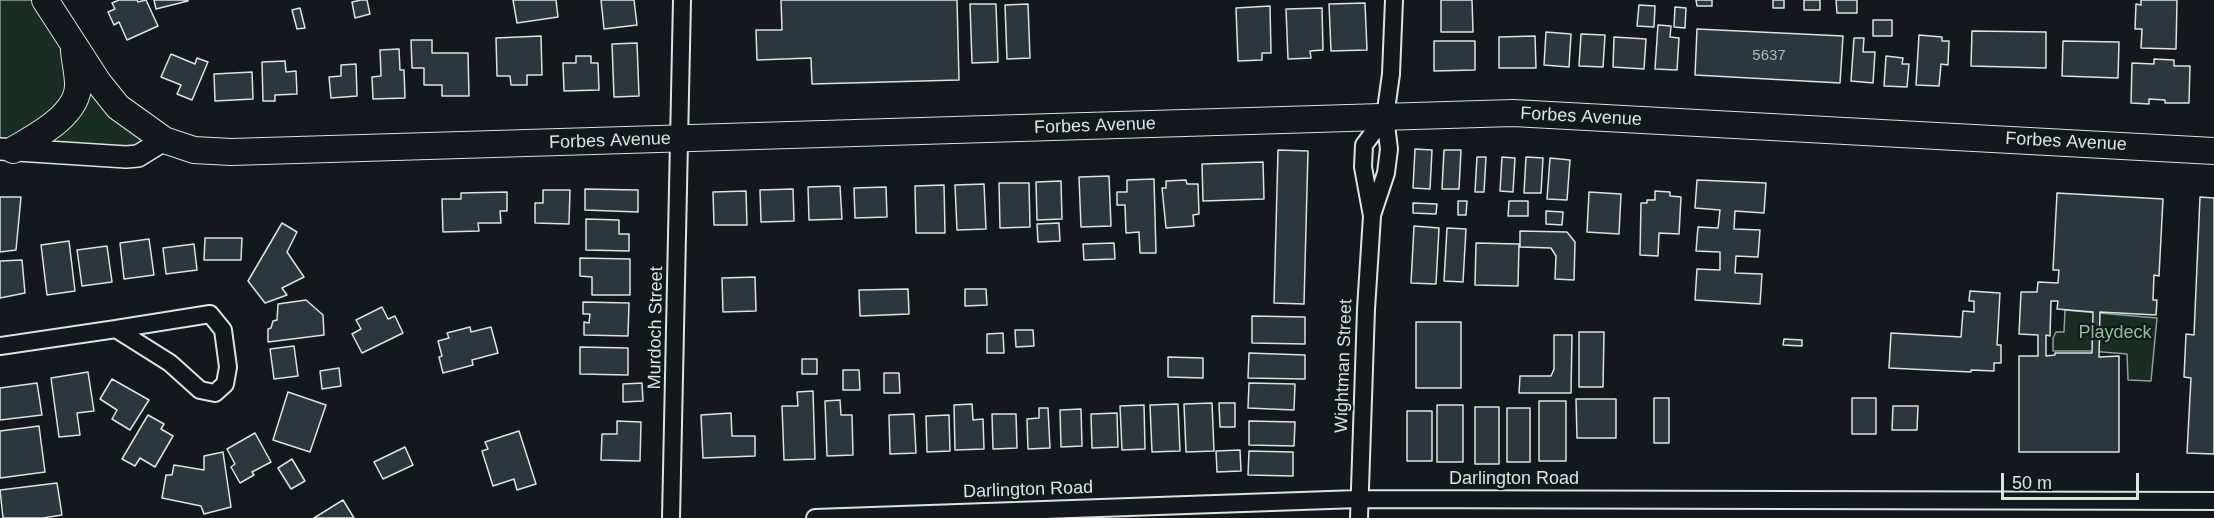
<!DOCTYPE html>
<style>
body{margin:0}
#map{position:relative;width:2214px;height:518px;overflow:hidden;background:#14181c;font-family:Arial,sans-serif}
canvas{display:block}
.scale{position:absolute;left:2001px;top:473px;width:138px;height:27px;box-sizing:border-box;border:3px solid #d8e6dc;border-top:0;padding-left:8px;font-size:18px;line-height:21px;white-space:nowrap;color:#d8e6dc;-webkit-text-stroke:4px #14181c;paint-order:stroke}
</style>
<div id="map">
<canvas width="2214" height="518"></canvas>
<div class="scale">50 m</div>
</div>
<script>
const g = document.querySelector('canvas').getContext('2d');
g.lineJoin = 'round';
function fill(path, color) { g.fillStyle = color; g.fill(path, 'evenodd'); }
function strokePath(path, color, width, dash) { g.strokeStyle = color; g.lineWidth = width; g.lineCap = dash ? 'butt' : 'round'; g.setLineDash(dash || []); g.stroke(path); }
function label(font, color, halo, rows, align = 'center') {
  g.font = font + ' Arial,sans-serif'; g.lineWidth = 4.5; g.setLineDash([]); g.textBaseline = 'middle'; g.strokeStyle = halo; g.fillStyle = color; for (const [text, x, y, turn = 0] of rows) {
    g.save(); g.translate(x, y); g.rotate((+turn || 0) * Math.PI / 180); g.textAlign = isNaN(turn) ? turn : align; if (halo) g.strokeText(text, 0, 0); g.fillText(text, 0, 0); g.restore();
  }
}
const green = new Path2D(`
 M0,0h45l53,82 66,58 -26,16 -138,-7z
 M2065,310l92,8 -6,63 -23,-1 -1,-26 -37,-3h-37v-13l3,-6h8z`);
const building = new Path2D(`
 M119,0h18l1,2 8,-2 12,26 -31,14 -8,-18 -5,3 -6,-13 7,-3 -3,-6z
 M154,0h34v1l-32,8z
 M361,0h6l3,14 -15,4 -3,-16z
 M513,0h43l2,17 -41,6z
 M601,0h33l3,25 -33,4z
 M781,0h176l2,80 -147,4 -1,-26 -54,2 -1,-30h26z
 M1441,0h31l1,32h-32z
 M1696,0h16v6h-15z
 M1773,0h11v8h-11z
 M1804,0h16v10h-16z
 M1836,0h21v13h-20z
 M2141,0h36l-1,49 -35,-1 1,-19h-7l1,-25 5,1z
 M1365,3l2,47 -36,1 -2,-47z
 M970,4h26l2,58 -26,1z
 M1028,4l2,54 -23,1 -2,-54z
 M1639,5l16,1 -1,21 -17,-1z
 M1270,6l1,47h-9v7l-24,1 -2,-53z
 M1675,7l11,1 -1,20 -11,-1z
 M300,8l5,20 -8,1 -5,-19z
 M1322,8l1,42 -13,1 1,7 -23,1 -2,-50z
 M1873,20h19v16h-19z
 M1658,25l13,1 -1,11 9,1 -2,32 -22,-1z
 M1697,29l146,7 -3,47 -145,-8z
 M1972,31l74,1v36l-75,-2z
 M1546,32l25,2 -2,33 -25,-2z
 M1581,34l24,1 -2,32 -24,-1z
 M1919,35l23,2v4h7l-1,24 -7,-1 -2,22 -23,-1z
 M541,36l1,39h-15v10h-16l-1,-9h-13l-1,-38z
 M1535,36l1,32h-37v-31z
 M1614,37l32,2 -2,30 -31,-2z
 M1854,38h10l-1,14h12l-2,31 -22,-2z
 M411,40h21v13h36l1,43h-27v-11h-18v-17h-12z
 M1434,41h41v29l-41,1z
 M2063,41l56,1 -1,36 -56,-2z
 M637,43l2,53 -25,1 -2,-53z
 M399,49l1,21h4l1,28 -32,1 -1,-22 9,-1 -1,-26z
 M171,54l24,10 2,-6 11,4 -16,38 -15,-6 4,-9 -20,-8z
 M576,56h15v7h7l1,27 -35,1 -1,-28h13z
 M1886,56l17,2 -1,6h7l-2,23 -23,-1z
 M2154,59l20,1v6h16l-1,37h-24v-3l-16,-1v5l-18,-1 1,-40 22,1z
 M285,61l1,11 10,-1 1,23 -22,1v6h-12l-1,-39z
 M356,64l1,32 -26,2 -2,-21 12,-1v-11z
 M252,72l1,27 -38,2 -1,-27z
 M1415,149l17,1 -2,39 -17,-1z
 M1278,150l30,1 -4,153 -30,-1z
 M1444,150h17l-2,39h-17z
 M1477,157h9l-2,35h-9z
 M1502,157l13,1 -2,34 -13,-1z
 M1526,157l17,1 -2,35h-17z
 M1550,158l20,2 -3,40 -20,-1z
 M1263,162l1,37 -61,2 -1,-37z
 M1109,176l2,50 -30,1 -2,-50z
 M1154,179l2,74h-16l-1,-21 -13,1 -1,-28h-8v-13h10v-12z
 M1186,180l1,4h11l1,30 -6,1 1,11 -28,2 -4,-40h4v-7z
 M1697,180l69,3 -2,30 -29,-2 -1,18 26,1 -2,27 -22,-1 -1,17 27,1 -2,30 -65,-4 2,-31 23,1v-18l-24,-1 2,-24 20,1 2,-18 -25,-2z
 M1061,181l1,38 -25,1 -1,-38z
 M999,183h30l1,44 -30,1z
 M984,184l2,45 -29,1 -2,-45z
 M944,185l1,48h-29l-1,-47z
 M840,186l2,33 -33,1 -1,-33z
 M886,187l1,30 -32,1 -1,-30z
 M585,189l53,1v22l-53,-2z
 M793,189l1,32 -33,1 -1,-32z
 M543,190h27l-1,34 -34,-1v-20h8z
 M746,191l1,34h-33l-1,-33z
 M1655,191l15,1v4l11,1 -2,37 -20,-1 -1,23 -18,-1 1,-52h6v-3h8z
 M507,192v19h-7l1,12h-23l1,8 -36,1 -1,-33h19v-6z
 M1589,192l32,2 -2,40 -32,-2z
 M2057,193l106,6 -4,77 -5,-1 -1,25h4l-1,15 -56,-3 -1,45 20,-1v96h-100v-96h19v-21l-19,-1 2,-42h16l1,-10 20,1 1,-13h-6zM2051,301h7l-1,8 36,3 -1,41h-37v2l-9,1v-21l4,1z
 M0,197h21l-5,53 -16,2z
 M2200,197l14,1v256l-27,-1 4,-75 -7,-1 2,-43 8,1z
 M1458,201h9l-1,14h-8z
 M1509,201h19v15h-20z
 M1413,203l24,1 -1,10 -23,-1z
 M1546,211l17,1 -1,13 -16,-1z
 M586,219l33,1v14h10v17l-43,-1z
 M282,223l15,9 -10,20 17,25 -22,11 5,7 -22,8 -17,-22z
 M1059,223l1,18 -22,1 -1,-18z
 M1414,226l25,2 -3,56 -25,-1z
 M1447,228l19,1 -3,53 -19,-1z
 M1520,231l47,1 8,10 -1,38 -19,-1 1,-23 -5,-8 -31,-1z
 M205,238h37l-1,22h-37z
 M149,239l5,36 -30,4 -4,-36z
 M69,241l6,50 -28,4 -6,-50z
 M1114,243l1,16 -31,1 -1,-16z
 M1476,243l43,1 -1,42 -43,-1z
 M194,244l3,26 -31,4 -3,-26z
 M107,246l5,36 -30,4 -5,-36z
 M580,258l50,1v36h-38v-18l-12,-1z
 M22,260l3,33 -25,5v-37z
 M755,277l1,34 -33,1 -1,-34z
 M908,289l1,25 -49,2 -1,-26z
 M965,289h21l1,16 -22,1z
 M1970,291l30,2 -3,52h4v18h-7v8l-23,-1v2l-82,-4 2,-35 70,4 2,-26 11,1v-11h-5z
 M306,300l17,15 1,20 -56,7v-13l3,-1 2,-7 4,-1 1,-16z
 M583,302l46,1 -1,33 -44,-1v-13l5,1 1,-9h-7z
 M382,307l6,12 7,-3 8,17 -41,20 -10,-19 9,-5 -5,-9z
 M1252,316l53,1v27l-53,-1z
 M1416,322h45v66h-45z
 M470,327l1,5 20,-5 7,26 -26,7 1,5 -30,8 -4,-16 3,-1 -4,-15 11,-3 -2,-5z
 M1015,330h18l1,16 -18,1z
 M1579,332h25l-1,55h-24z
 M1003,333l1,20h-17v-19z
 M1554,335h18l-1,58h-52l1,-17h31l3,-7z
 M1784,339l18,1v6l-19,-1z
 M294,346l4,30 -24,3 -4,-30z
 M580,347l48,1v27l-48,-1z
 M1249,353l56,2v24l-57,-1z
 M1168,357l35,1v20l-35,-1z
 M802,359h15v15h-15z
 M339,368l2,18 -19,3 -2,-18z
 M843,370h16l1,20h-17z
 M88,372l6,39 -17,2 3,22 -21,2 -8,-59z
 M884,373h15l1,20h-16z
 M112,379l37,21 -19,30 -18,-11 5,-9 -17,-11z
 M37,383l5,32 -42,5v-32z
 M642,383l1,18 -20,1v-18z
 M1249,383l46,1 -1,26 -46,-2z
 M813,391l2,68 -31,1 -2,-54h16l-1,-14z
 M288,392l38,13 -16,47 -37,-12z
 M1654,398h15v45h-15z
 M1852,398h24v36h-24z
 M1576,399h40v39h-39z
 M840,400l1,15h11l1,40 -26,1 -2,-55z
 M1539,401h27v60h-27z
 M1212,403l2,48 -28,1 -2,-48z
 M1219,403h16v24h-15z
 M972,404l1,16 10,-1 1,30 -29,1 -1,-45z
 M1178,404l2,47 -28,1 -2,-47z
 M1144,405l1,44 -23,1 -2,-44z
 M1437,405h26v57h-26z
 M1893,406h25l-1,24h-25z
 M1475,407h24v57h-24z
 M1039,408h9l2,40 -22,1 -1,-30 12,-1z
 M1507,408h23v54h-23z
 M1081,409l1,37 -21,1 -1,-37z
 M1407,411h25v50h-25z
 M731,413l1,23h23v20l-52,2 -2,-43z
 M1117,413l1,34 -26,1 -1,-34z
 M914,414l2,39 -26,1 -1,-39z
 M992,414h24l1,34 -24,1z
 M148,415l16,9 -3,5 12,7 -18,31 -15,-9 -5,8 -13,-7z
 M949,415l1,36 -23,1 -1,-36z
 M617,421l24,1 -1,39 -39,-1 1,-26h15z
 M1249,421l46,1 -1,24 -45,-1z
 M39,426l6,46 -45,6v-47z
 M519,431l17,53 -19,6 -3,-11 -21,7 -11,-35 6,-2 -3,-7z
 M255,433l16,29 -19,10 2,3 -14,8 -9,-16 4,-3 -8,-15z
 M405,447l8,18 -30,14 -9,-17z
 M1240,450l1,21 -24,1 -1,-21z
 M1249,451l44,1v24l-45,-1z
 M223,452l8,55 -27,7 -3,-8 -39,-8 4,-23h6l2,-10 30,5v-14z
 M292,459l13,22 -14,8 -13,-21z
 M57,483l5,32 -19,3h-40l-3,-28z
 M343,500l11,18h-40z`);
const minor = new Path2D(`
 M1372,215l14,-42 3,-24 -4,-32 6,-43 3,-74
 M210,314l13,16 5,37 -3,17 -10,9 -15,-3 -30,-27 -54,-34z
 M0,346l116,-17
 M671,518l11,-518
 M815,518l543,-19 856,2
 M1359,518l7,-209 6,-93 -9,-49 1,-22 21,-28`);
const tertiary = new Path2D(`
 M0,149l126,8 12,-1 26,-16`);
const primary = new Path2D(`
 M45,0l53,82 20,25 46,33 30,10 37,2 1282,-39 701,38
 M13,150c22,-13 66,-35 65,-66 0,-10 -3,-22 -4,-33`);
const numberNames = [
 ["5637",1769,56]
];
const streetNames = [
 ["Forbes Avenue",1581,117,3],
 ["Forbes Avenue",1095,126,-2],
 ["Forbes Avenue",610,141,-2],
 ["Forbes Avenue",2066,142,3],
 ["Murdoch Street",656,328,-89],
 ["Wightman Street",1344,366,-88],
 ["Darlington Road",1514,479],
 ["Darlington Road",1028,490,-2]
];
const parkNames = [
 ["Playdeck",2115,333]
];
fill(green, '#1a2d24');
strokePath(green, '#939e99', 1.5);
fill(building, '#2c363c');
strokePath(building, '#d8e6dc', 1.5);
strokePath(minor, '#d8e6dc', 20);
strokePath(tertiary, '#d8e6dc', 24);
strokePath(primary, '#d8e6dc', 28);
strokePath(minor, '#14181c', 16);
strokePath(tertiary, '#14181c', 21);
strokePath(primary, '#14181c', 26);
label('15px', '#adbab4', null, numberNames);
label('18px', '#d8e6dc', '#14181c', streetNames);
label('18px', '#8ac095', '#14181c', parkNames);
</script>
